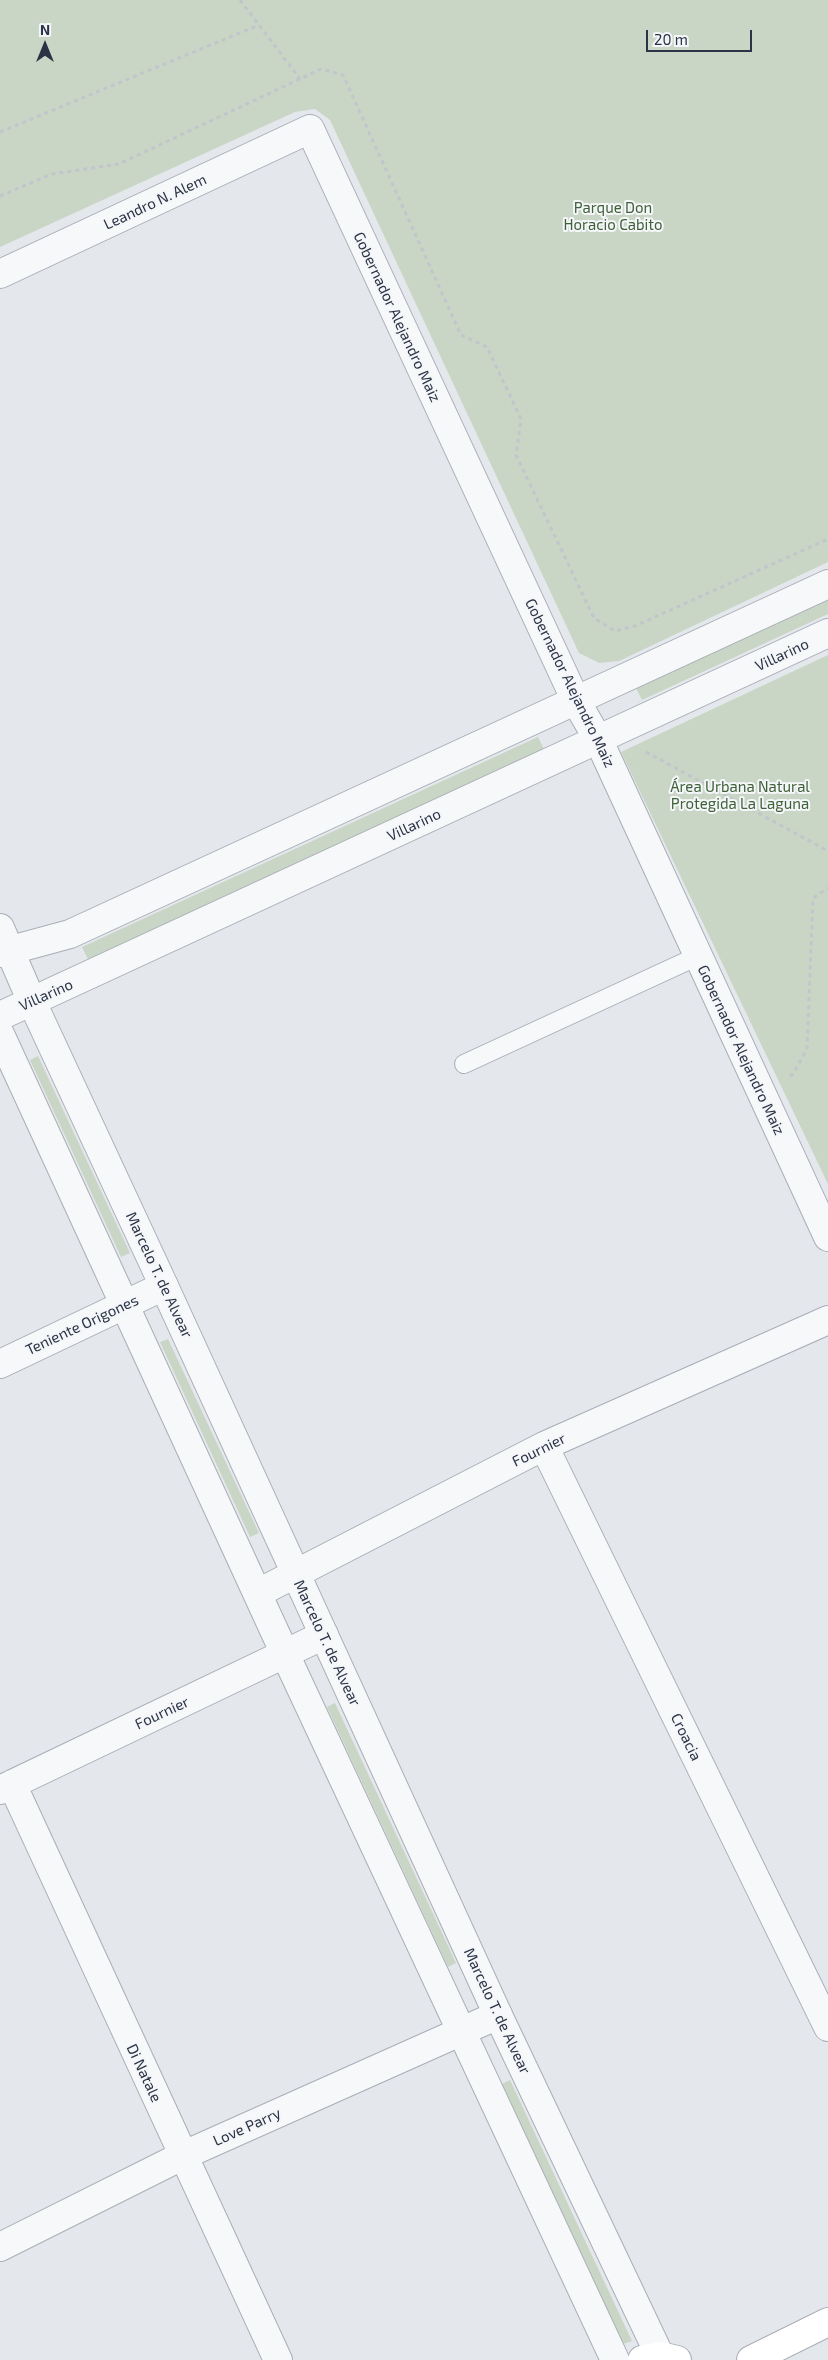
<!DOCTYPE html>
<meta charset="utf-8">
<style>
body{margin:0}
#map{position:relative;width:828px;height:2360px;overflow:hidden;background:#e4e7ec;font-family:"Exo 2",sans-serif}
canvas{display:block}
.north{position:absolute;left:20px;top:20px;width:50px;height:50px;-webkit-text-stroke:4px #f4f6f9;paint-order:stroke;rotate:0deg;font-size:14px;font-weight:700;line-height:20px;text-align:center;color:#2b3445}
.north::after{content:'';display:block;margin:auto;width:18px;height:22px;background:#2b3445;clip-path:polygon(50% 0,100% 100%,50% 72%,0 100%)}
.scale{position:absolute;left:646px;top:30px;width:106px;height:22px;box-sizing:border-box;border:2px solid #2b3445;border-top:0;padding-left:6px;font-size:15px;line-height:18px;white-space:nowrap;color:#2b3445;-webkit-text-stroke:4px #f4f6f9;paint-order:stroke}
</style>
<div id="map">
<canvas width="828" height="2360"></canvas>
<div class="north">N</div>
<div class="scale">20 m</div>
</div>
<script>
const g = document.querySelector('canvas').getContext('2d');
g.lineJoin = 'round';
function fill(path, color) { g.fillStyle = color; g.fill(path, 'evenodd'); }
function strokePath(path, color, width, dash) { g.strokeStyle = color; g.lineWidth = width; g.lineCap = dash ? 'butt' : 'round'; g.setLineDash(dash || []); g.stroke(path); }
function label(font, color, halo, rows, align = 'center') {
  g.font = font + ' "Exo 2",sans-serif'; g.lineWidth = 4; g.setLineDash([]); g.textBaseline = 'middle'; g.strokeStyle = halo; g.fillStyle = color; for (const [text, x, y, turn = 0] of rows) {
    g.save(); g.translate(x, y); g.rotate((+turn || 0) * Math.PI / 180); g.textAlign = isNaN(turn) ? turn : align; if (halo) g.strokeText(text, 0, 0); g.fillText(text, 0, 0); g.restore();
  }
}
const green = new Path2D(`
 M0,0h828v562l-209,99 -20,2 -20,-10 -249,-533 -15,-11 -20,3 -295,135z
 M828,599v15l-186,86 -6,-12z
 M828,655v529l-207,-432z
 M538,737l6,12 -456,210 -6,-12z
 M38,1056l92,197 -9,4 -91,-197z
 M168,1339l91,194 -9,4 -90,-195z
 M335,1703l121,260 -8,4 -121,-260z
 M510,2080l122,261 -9,3 -121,-260z`);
const path = new Path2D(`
 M240,0l60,79
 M0,132l259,-107
 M0,196l52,-22 67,-10 202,-95 22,6 118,260 26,12 34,72 -5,36 78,163 21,13 20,-5 193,-87
 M646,752l182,99
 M790,1076l3,-2 14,-25 6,-151 15,-10`);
const service = new Path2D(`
 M464,1064l234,-108`);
const minor = new Path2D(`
 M0,274l310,-145 266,572 23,40 229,496
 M0,1364l164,-78
 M544,1446l284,581
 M258,1593l286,-147 284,-126
 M12,1784l266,576
 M0,1790l324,-155
 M0,2247l182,-91 316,-141`);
const tertiary = new Path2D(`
 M0,928l32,74 132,284 334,729 162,341
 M0,953l70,-19 758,-350
 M0,1016l828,-383
 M0,1034l285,620 330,706`);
const secondary = new Path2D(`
 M642,2360l18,-4 17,4
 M751,2360l77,-38`);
const streetNames = [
 ["Leandro N. Alem",155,202,-25],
 ["Gobernador Alejandro Maiz",397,317,65],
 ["Villarino",782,655,-25],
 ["Gobernador Alejandro Maiz",570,683,64],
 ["Villarino",414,825,-25],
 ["Villarino",46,995,-24],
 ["Gobernador Alejandro Maiz",741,1050,65],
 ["Marcelo T. de Alvear",159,1275,65],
 ["Teniente Origones",82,1325,-25],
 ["Fournier",539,1450,-26],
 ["Marcelo T. de Alvear",327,1643,65],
 ["Fournier",162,1713,-25],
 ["Croacia",686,1737,64],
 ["Marcelo T. de Alvear",497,2011,65],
 ["Di Natale",144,2073,65],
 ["Love Parry",247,2127,-24]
];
const parkNames = [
 ["Parque Don",613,208],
 ["Horacio Cabito",613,225],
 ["Área Urbana Natural",740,787],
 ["Protegida La Laguna",740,804]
];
fill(green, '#c9d6c5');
strokePath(service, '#a9aeb7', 20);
strokePath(minor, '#a9aeb7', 30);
strokePath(tertiary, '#a9aeb7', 30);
strokePath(secondary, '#a9aeb7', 30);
strokePath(path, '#c2c5cb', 3, [4, 4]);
strokePath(service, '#f7f8fa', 18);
strokePath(minor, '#f7f8fa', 28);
strokePath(tertiary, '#f7f8fa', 28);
strokePath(secondary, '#fff', 28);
label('15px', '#2b3445', '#f4f6f9', streetNames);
label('15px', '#3f6138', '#f4f6f9', parkNames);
</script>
